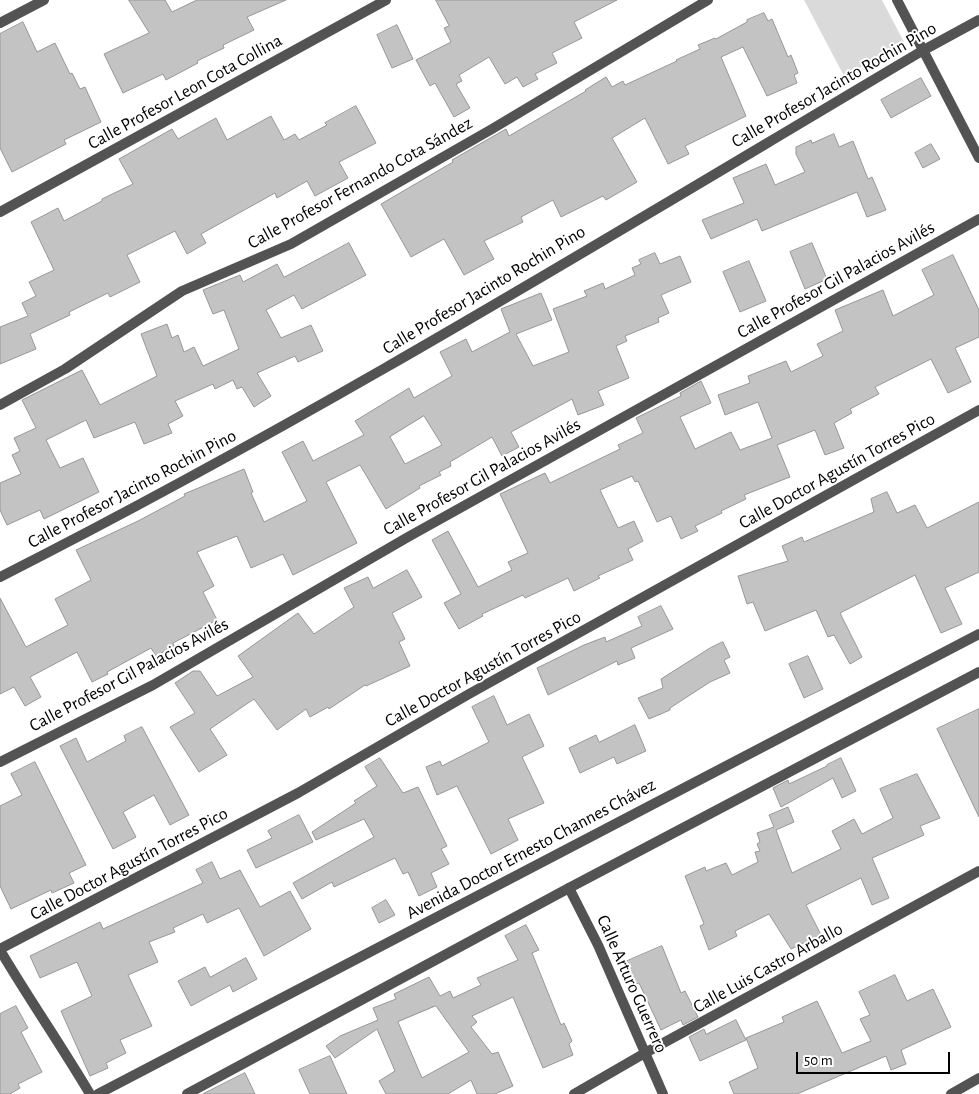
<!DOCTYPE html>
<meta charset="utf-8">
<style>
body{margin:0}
#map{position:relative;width:979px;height:1094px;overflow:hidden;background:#fff;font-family:"Alegreya Sans",sans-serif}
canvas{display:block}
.scale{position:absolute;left:796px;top:1052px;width:154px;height:22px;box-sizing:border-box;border:2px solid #000;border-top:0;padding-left:6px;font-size:15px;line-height:18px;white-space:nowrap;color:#000;-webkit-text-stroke:4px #fff;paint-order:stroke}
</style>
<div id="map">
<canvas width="979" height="1094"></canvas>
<div class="scale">50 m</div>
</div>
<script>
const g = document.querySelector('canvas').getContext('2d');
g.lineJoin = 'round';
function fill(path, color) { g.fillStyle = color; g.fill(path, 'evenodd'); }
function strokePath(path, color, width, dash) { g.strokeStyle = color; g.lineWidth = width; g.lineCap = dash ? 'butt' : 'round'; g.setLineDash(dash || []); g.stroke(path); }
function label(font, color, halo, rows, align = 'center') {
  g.font = font + ' "Alegreya Sans",sans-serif'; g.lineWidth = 4; g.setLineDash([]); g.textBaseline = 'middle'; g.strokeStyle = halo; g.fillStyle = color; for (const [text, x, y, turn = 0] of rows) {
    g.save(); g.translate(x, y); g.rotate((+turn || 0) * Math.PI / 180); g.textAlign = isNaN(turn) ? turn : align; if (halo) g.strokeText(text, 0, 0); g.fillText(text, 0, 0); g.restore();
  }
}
const green = new Path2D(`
 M804,0h78l23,44 -61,32z`);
const building = new Path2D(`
 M129,0h36l7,12 25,-12h89l-39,17 7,13 -31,15 1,3 -27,13 1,2 -32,17 -3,-6 -40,19 -19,-39 45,-21z
 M436,0h181l-43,22 8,16 -30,15 5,10 -22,11 3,5 -15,8 -6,-10 -12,7 -16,-27 -30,18 3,6 -6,3 14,24 -16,9 -19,-34 -5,3 -14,-26 35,-18 -7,-14 5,-2z
 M764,13l4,8 4,-2 16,38 3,-2 7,18 -4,2 3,8 -30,13 -24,-49 -22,10 25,59 -61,30 4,8 -21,10 -23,-46 -33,20 25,44 -31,18 -3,-4 -42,21 -8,-17 -32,17 2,5 -39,19 10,18 -30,16 -20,-36 -33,18 -30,-53 72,-42 -1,-2 33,-19 21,-12 3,7 77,-45 -1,-1 21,-13 6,10 11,-6 2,4 52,-24 -1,-1 24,-11 -2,-4 17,-7 1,1 31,-17v-2z
 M23,22l14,30 18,-9 15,31 2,-1 8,16 5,-2 16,35 -37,18 2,4 -54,28 -12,-24v-114z
 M397,25l16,34 -21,9 -15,-33z
 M921,78l10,18 -40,22 -10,-18z
 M356,106l20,37 -37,19 9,16 -33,18 -8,-15 -30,17 -2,-5 -74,41 5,9 -19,11 -12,-23 -48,24 13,27 -30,15 -2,-4 -39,19 1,3 -40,19 6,15 -36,15v-37l28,-11 -6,-13 14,-7 -7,-14 25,-12 -23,-48 27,-14 6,13 38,-20v-2l31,-15 -14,-25 53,-30 6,10 38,-21 11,22 44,-24 13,24 11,-6 4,6 28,-15 -2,-2z
 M834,134l5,13 14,-6 15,38 4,-2 14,33 -19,7 -10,-25 -95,39 -5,-12 -46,20 -9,-19 42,-17 -11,-25 33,-14 9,21 30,-13 -9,-18v-7l15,-7 1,3z
 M931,144l9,15 -17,9 -8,-15z
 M349,243l17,32 -64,34 -8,-14 -28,15 15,28 30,-13 12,26 -25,11 -3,-6 -38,17 14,23 -17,11 -12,-20 -5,2 -4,-9 -18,9 -2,-5 -38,17 8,15 -15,8 4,9 -28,11 -9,-22 -41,16 -8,-18 -40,20 14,28 23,-10 16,34 -55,27 -4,-9 -33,15 -7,-15v-27l21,-9 -9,-19 8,-4 -6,-13 22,-10 -14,-28 60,-30 18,35 57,-29 -16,-42 26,-10 5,14 6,-3 6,17 10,-5 9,19 36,-17 -15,-39 -11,4 -10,-24 37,-15 3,7 34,-18 7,13z
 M812,243l15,36 -22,10 -15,-37z
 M655,253l5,11 20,-8 11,26 -30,13 8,18 -11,5 1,4 -34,14 2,5 -11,5 13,32 -31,13 6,14 -26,10 -6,-16 -61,33 8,15 -17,9 -10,-19 -42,25 1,4 -12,6 2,3 -22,11 1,2 -34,21 -26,-44 -34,17 31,61 -64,32 -10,-21 -32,14 -14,-32 -40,16 17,34 -11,6 14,28 -44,23 1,3 -18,10 -5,-8 -44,24 1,2 -16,8 -15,-30 -47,25 11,20 -16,9 -11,-19 -14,7v-96l26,49 42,-22 -13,-26 36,-19 -15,-30 62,-29 47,-25 -1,-2 60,-25 9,23 -2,1 13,29 43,-21 -25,-49 21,-11 10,20 51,-26 -9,-14 54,-33 5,10 38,-22 -12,-24 26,-13 6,13 38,-20 -9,-23 40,-16 11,27 -36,14 17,32 36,-14 -16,-43 34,-13 -3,-5 19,-8 2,6 30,-14 -3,-7 9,-4 -2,-4zM424,416l18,29 -37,19 -15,-27z
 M953,255l26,55v27l-24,11 16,34 -23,11 -17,-34 -56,28 4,7 -29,15 2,4 -18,10 10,25 -19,7 -10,-25 -38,15 13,32 -46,18 2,4 -25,12 1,2 -27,13 3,5 -17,8 -10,-23 -14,6 -19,-41 -3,1 -3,-6 -32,14 18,38 16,-7 9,20 -15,8 5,11 -35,16 2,2 -26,13 -6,-13 -43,20 -2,-3 -41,19 1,2 -24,13 -15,-26 17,-9 -29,-54 16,-9 30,56 34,-17 -4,-8 20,-9 -28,-59 45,-21 5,10 70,-34 -2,-4 25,-12 -7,-15 45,-22 -1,-3 21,-12 10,22 -31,14 15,32 36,-17 9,18 32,-12 -14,-36 -33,13 -7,-20 32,-12 -2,-7 38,-15 5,11 32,-16 -6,-12 26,-13 -8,-21 48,-20 10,26 41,-21 -12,-25z
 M749,261l17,40 -26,11 -17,-40z
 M887,492l10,21 18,-8 12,23 52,-26v70l-34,16 17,36 -21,9 -26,-58 -75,38 22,44 -12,7 -16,-29 -6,2 -12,-27 -51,21 -12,-29 -6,2 -9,-28 50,-15 -6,-15 20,-9 2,5 70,-30 -3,-13z
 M407,570l15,27 -30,16 13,26 -6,3 11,24 -44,20 -1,-1 -36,24 -1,-2 -18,10 -4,-8 -29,21 -23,-31 -44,30 17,26 -28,17 -29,-45 25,-14 -20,-30 18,-12h7l17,25 36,-19 -15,-21 60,-43 16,21 40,-27 -10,-19 24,-11 5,11z
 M661,606l12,23 -42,19 4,10 -17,7 -1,-4 -69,34 -11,-27 47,-23 21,-8 1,5 36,-16 -4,-9z
 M723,642l7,15 -6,3 6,13 -20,9 -40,26v2l-21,9 -11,-21 25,-10 -2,-9 49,-31z
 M808,656l15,33 -19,9 -15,-34z
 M494,696l13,29 22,-11 15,32 -22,11 22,46 -36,16 10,21 -27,14 -34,-68 -20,9 -11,-28 14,-6 2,5 47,-24 -17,-35z
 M979,709v108l-42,-88z
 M635,725l11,26 -29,13 -3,-7 -34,16 -11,-25 27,-13 3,7z
 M142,727l47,88 -19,10 -16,-30 -31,17 13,25 -23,12 -53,-103 16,-8 11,24 39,-21 -2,-5z
 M380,758l23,35 15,-6 29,59 -6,3 8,15 -18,9 6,14 -18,9 -11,-24 -5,2 -8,-16 -61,29 -2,-5 -30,17 -9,-16 81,-46 -10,-18 -48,21 -4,-8 44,-29 -2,-2 23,-15 -12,-19z
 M841,758l15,33 -14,7 -9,-20 -52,29 -8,-19 15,-8 1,4 38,-18v-1z
 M35,762l51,103 -17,8 5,10 -22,10 -1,-3 -40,19 -11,-23v-80l22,-11 -11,-21z
 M917,774l23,44 -20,8 4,9 -52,23 17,40 -17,7 -11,-27 -55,27 15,30 -30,14 -22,-35 -34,17 2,5 -28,14 -9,-24 4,-2 -19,-48 20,-9 1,4 20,-8 6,12 26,-13 -3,-10 5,-1 -3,-7 3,-2 -3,-9 17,-6 -5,-12 19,-8 6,15 -18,8 16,43 49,-24 -9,-18 22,-12 8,15 31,-16 -13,-29z
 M299,815l14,27 -57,26 -9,-18 25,-12 -4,-7z
 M212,862l8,17 20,-9 20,37 30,-16 21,38 -47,27 -25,-48 -32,15 -4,-9 -30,14 2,4 -26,10 9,20 -30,13 24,51 -32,14 6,13 -20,10 2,5 -18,8 -29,-65 31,-15 -15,-34 -37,16 -10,-22 70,-34 3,7 100,-46 -7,-13z
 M386,900l9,15 -16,8 -7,-15z
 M526,925l13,25 -7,3 29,72 3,-2 8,18 -3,3 4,11 -30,13 -30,-71 -41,19 5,6 -6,5 21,27 6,-2 15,34 -18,8h-18l-6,-14 -23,14h-62l-7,-13 16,-10 -18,-42 -42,29 -9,-12 14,-10 38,-16 -5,-12 23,-9 -2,-5 35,-17 11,19 10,-5 3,7 28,-13 -4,-7 41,-18 -13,-24zM436,1006l33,46 -47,26 -24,-56z
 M662,946l19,47 4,-2 13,26 -15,8 -2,-5 -20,10 -22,-47 -5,2 -9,-23z
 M246,958l11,21 -24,13 -3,-7 -39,21 -13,-25 27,-14 5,10z
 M895,975l12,26 26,-12 18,38 -50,23 5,14 -15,6 -5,-14 -89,38h-63l-5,-12 29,-14 -12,-30 38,-16 -2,-5 35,-16 25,52 29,-12 -11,-22 10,-4 -11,-23z
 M16,1006l12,22 -7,4 21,40 -24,12 2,4 -10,6h-10v-80z
 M736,1020l10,20 -46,21 -11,-24 15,-8 2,5z
 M330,1056l17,38h-37l-11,-24z
 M245,1073l10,21h-52z`);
const minor = new Path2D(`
 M897,0l82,158
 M0,23l44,-23
 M0,212l386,-212
 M0,405l65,-36 117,-78 109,-47 201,-115 216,-129
 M0,577c316,-160 618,-346 922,-526l57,-31
 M0,762l153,-77 255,-148 571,-318
 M569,888l29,57 65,149
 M0,949l298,-156 171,-99 510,-284
 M0,950c29,49 61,95 90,144
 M574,1094l71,-41 334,-182
 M951,1094l28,-16`);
const tertiary = new Path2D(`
 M98,1094l881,-460
 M187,1094l382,-206 410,-216`);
const streetNames = [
 ["Calle Profesor Jacinto Rochin Pino",834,85,-30],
 ["Calle Profesor Leon Cota Collina",185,92,-29],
 ["Calle Profesor Fernando Cota Sández",360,183,-29],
 ["Calle Profesor Gil Palacios Avilés",836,280,-29],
 ["Calle Profesor Jacinto Rochin Pino",484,290,-31],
 ["Calle Doctor Agustín Torres Pico",837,471,-29],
 ["Calle Profesor Gil Palacios Avilés",482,477,-29],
 ["Calle Profesor Jacinto Rochin Pino",132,489,-28],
 ["Calle Doctor Agustín Torres Pico",483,669,-29],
 ["Calle Profesor Gil Palacios Avilés",129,675,-28],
 ["Avenida Doctor Ernesto Channes Chávez",531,849,-28],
 ["Calle Doctor Agustín Torres Pico",129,864,-28],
 ["Calle Luis Castro Arballo",768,968,-29],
 ["Calle Arturo Guerrero",632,984,66]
];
fill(green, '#dadada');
fill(building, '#c3c3c3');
strokePath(building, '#979797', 1);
strokePath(minor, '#535353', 10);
strokePath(tertiary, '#535353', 10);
label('18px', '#000', '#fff', streetNames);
</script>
